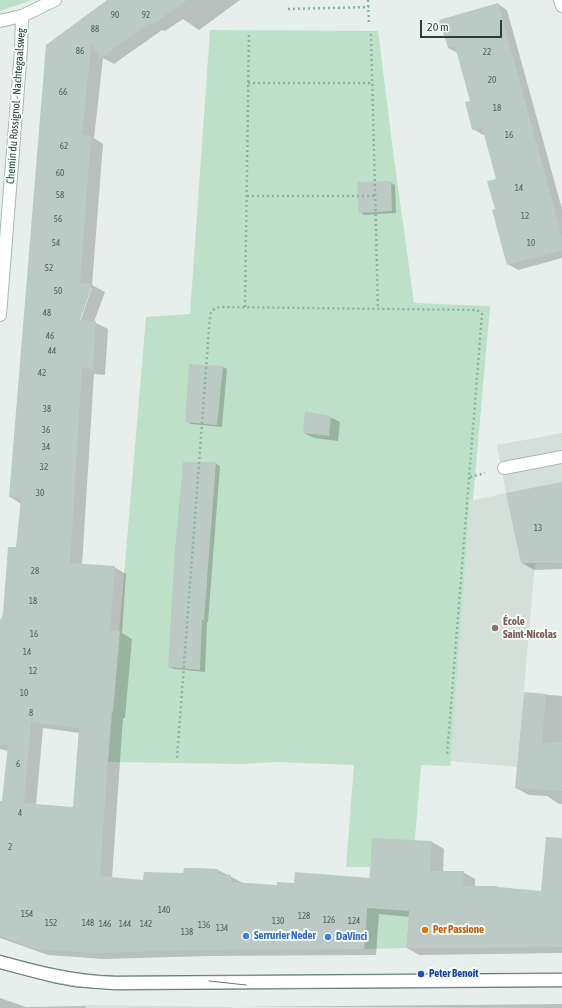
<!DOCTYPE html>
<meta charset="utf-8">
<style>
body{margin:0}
#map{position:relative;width:562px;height:1008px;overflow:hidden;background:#e6efeb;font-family:"Asap Condensed",sans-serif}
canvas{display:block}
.scale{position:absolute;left:420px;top:20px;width:82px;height:18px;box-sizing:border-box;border:2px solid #24423a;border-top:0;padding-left:5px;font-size:12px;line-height:14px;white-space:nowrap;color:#24423a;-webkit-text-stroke:3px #f7fbf9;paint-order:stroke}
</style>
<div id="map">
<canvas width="562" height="1008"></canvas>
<div class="scale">20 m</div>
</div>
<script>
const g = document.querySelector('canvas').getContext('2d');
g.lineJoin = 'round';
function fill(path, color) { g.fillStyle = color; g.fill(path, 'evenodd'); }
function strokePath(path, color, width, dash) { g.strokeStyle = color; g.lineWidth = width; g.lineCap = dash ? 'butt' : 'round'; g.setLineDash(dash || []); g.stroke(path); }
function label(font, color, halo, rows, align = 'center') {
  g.font = font + ' "Asap Condensed",sans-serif'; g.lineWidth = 4; g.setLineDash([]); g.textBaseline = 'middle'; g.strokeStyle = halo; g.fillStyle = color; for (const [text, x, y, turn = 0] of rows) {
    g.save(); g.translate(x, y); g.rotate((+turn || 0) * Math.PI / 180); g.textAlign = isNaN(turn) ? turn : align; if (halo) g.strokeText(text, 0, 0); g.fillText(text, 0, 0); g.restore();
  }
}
const built = new Path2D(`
 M562,433v130l-27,1 -18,203 -66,-6 19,-260 36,-8 -9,-48z
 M84,1005l148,2v1h-148z`);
const green = new Path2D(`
 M0,0h32l-32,11z
 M210,30l168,1 15,120 21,152 76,3 -17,194 -3,1 -19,260 -1,5 -29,-1 -15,183 -42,1 6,-82h-24l8,-102 -77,-3 -34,2 -135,-2 38,-445 44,-3z`);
const shadow = new Path2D(`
 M108,0h132l-41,30 -16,-11 -18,12 -3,-1 -48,34 -11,-6 -9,80 9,6 -11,141 13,7 -11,30 14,7 -3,46 -11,-1 -12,191 32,2 12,7 -4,59 10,6 -7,79h-2l-11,160 32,3 74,-11 25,13 35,3 93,-7 2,-40 59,3 12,7 -1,23h20l12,7v8l67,5 20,-16v77l-143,2 -12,-7 3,-31 -31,-3 -3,41 -168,1 -104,3 -56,-4 -48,-17v-136h3l5,-51 -8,-2v-128l2,-1 15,-72 4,-44 -11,-7 37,-451zM90,288h2l-13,37h-2zM43,728l37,5 -6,75 -38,-3z
 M498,4l9,6 55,199v49l-44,12 -10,-6 -11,-85 -12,-45 -2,1 -10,-6 -2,-28 -13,-48 -10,-5z
 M390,182l5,3 1,28 -32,2 -4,-3z
 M223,367l4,2 -5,58 -31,-3 -5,-3z
 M330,417l10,5 -2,19 -24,-3 -10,-5z
 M215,463l5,3 -12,156h-1l-2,50 -31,-3 -5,-2z
 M562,483v86l-28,1 -12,-7z
 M525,693l37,3v108h-3l-12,-8 -18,-1 -13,-7z
 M0,998l26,9 58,-1 2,2h-86z
 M562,1004v4l-329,-1z`);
const building = new Path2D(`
 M107,0h80l-35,25 -2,-3 -49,36 -10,-13 -9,90 9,1 -11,147 13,1 -13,36 16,1 -3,48 -11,-1 -12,195 45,3 -5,64 10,1 -7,81h-2l-11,164 43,4 1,-8 39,1 1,-5h14l20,1v5l13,1v7l46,3v-3l17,1 1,-11 75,6 2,-40 60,3 -2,30h34l-2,15h36v1l43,4 5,-54 16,1v109l-156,1 3,-37 -42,-3 -3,41 -169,1 -104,3 -56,-4 -35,-13v-135h2l6,-56h-8v-125l1,-1 2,-6 5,-66h8l5,-49 -12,-1 37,-452zM31,722l48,6 -6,79 -49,-4z
 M498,3l64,233v14l-55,15 -15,-55 3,-1 -8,-28 9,-2 -14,-52 -10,3 -7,-28 5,-1 -15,-55 -7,2 -9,-28z
 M391,181l1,30 -33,2 -2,-31z
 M189,364l34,2 -6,59 -32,-3z
 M305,411l26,5 -2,20 -26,-3z
 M183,462h33l-12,158h-2l-2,50 -32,-3 7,-118z
 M562,482v81h-41l-15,-70z
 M524,692l22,2 -4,49 20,-1v49l-47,-3z`);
const path = new Path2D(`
 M368,0l1,24
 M288,9l81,-2
 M371,34l7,275
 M248,83h125
 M247,196h129
 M245,307l4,-274
 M470,477l15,-4
 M177,758l33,-442c1,-6 5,-8 11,-9l256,3 5,4 -35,442`);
const minor = new Path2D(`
 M560,0l2,6
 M0,21l22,-5 33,-16
 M0,315l21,-265 1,-34
 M504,468l58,-11
 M0,962c38,11 75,20 115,21l447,-3`);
const tram = new Path2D(`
 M0,955c41,11 74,20 116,21l446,-3
 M0,969l54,14 21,4 41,3 446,-3
 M209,981l37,4`);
const markers = [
 [495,628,4,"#8d6e63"],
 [425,930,4,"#e8710a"],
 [246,936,4,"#3f7fe0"],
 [328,937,4,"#3f7fe0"],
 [421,974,4,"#1a4fb4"]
];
const numberNames = [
 ["90",115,15],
 ["92",146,15],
 ["88",95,29],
 ["86",80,51],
 ["22",487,52],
 ["20",492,80],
 ["66",63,92],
 ["18",497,108],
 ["16",509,135],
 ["62",64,146],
 ["60",60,173],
 ["14",519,188],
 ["58",60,195],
 ["12",525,216],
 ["56",58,219],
 ["54",56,243],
 ["10",531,243],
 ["52",49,268],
 ["50",58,291],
 ["48",47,313],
 ["46",50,336],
 ["44",52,351],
 ["42",42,373],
 ["38",47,409],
 ["36",46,430],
 ["34",46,447],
 ["32",44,467],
 ["30",40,493],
 ["13",538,528],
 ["28",35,571],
 ["18",33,601],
 ["16",34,634],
 ["14",27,652],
 ["12",33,671],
 ["10",24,693],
 ["8",31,713],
 ["6",18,764],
 ["4",20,813],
 ["2",10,847],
 ["140",164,910],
 ["154",27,914],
 ["128",304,916],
 ["126",329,920],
 ["130",278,921],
 ["124",354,921],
 ["152",51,923],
 ["148",88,923],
 ["146",105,924],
 ["144",125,924],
 ["142",146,924],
 ["136",204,925],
 ["134",222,928],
 ["138",187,932]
];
const streetNames = [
 ["Chemin du Rossignol - Nachtegaalsweg",16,106,-86]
];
const educationNames = [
 ["École",503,622],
 ["Saint-Nicolas",503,635]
];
const foodNames = [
 ["Per Passione",433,930]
];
const shopNames = [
 ["Serrurier Neder",254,936],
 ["DaVinci",336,937]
];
const transitNames = [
 ["Peter Benoit",429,974]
];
fill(built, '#d4dfda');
fill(green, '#bfe0c8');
fill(shadow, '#0003');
fill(building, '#bbcac4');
strokePath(minor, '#a8b8b2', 14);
strokePath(path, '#86b3a5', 2.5, [2, 3]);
strokePath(minor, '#fff', 12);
strokePath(tram, '#5f7d75', 1);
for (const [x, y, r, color] of markers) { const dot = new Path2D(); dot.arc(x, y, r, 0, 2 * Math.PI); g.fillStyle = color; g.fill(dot); strokePath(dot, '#f7fbf9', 1.5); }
label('9px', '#4a645c', null, numberNames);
label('11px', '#24423a', '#f7fbf9', streetNames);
label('bold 11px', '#785e54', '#f7fbf9', educationNames, 'left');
label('bold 11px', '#c56008', '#f7fbf9', foodNames, 'left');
label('bold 11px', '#366cbe', '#f7fbf9', shopNames, 'left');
label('bold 11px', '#164399', '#f7fbf9', transitNames, 'left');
</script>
